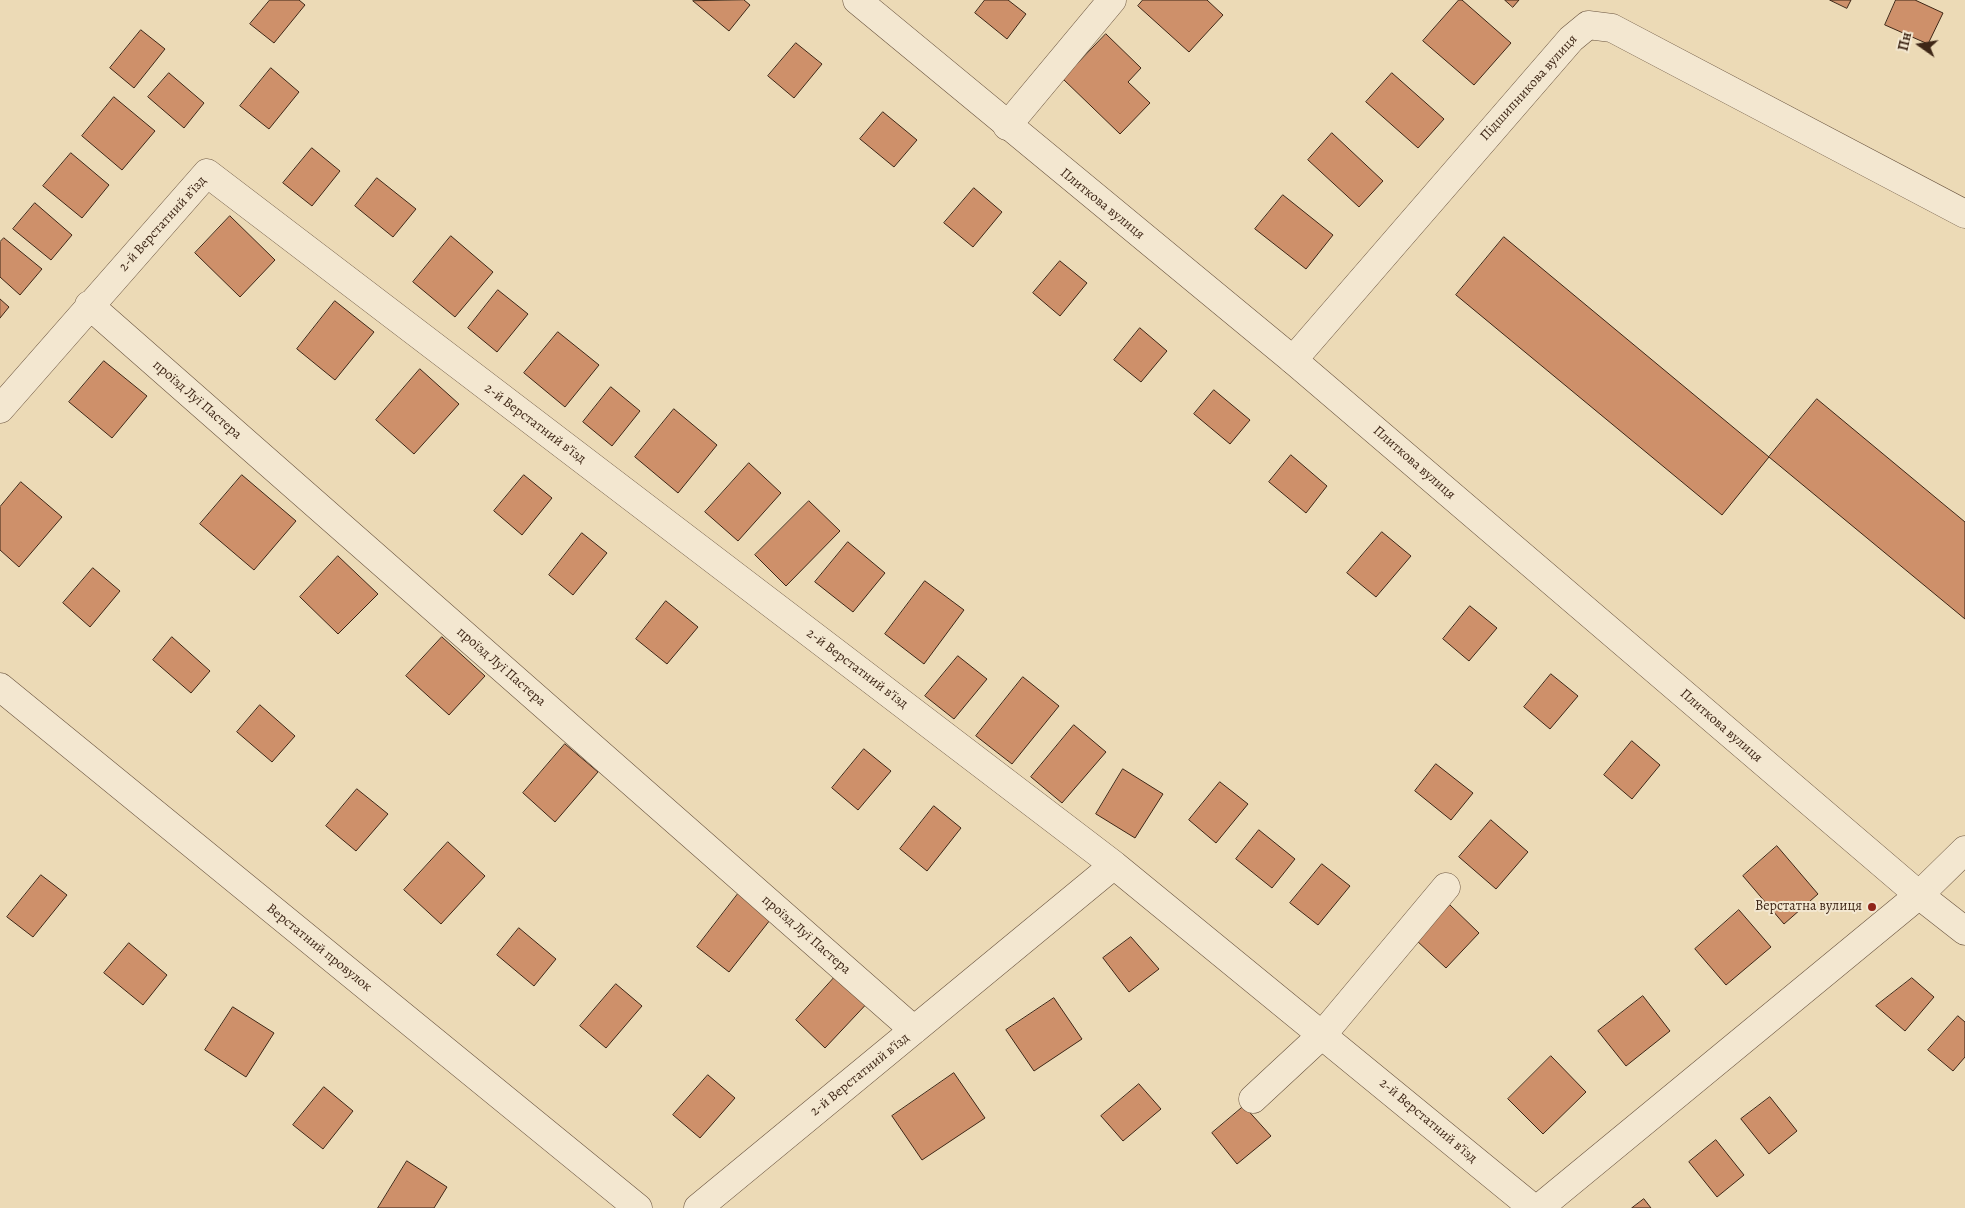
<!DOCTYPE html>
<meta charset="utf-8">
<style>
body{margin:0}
#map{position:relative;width:1965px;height:1208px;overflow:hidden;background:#ecdab6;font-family:Alegreya,serif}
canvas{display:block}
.north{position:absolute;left:1895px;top:20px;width:50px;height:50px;-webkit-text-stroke:4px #f3e7d0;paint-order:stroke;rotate:283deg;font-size:14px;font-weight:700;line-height:20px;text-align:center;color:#3f2717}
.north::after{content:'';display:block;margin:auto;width:18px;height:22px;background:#3f2717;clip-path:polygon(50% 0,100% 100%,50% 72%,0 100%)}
</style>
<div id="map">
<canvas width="1965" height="1208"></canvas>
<div class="north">Пн</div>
</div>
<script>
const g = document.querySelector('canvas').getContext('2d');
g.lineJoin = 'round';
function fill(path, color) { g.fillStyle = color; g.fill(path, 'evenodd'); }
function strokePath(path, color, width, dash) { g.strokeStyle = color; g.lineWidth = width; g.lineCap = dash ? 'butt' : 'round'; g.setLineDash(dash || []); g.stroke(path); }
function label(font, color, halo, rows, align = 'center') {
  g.font = font + ' Alegreya,serif'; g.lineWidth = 4; g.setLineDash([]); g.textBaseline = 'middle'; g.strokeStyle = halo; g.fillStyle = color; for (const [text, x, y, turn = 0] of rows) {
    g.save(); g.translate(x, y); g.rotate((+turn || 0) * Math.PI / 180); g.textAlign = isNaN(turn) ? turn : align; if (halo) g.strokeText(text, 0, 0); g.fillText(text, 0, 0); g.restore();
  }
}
const building = new Path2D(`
 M270,0h29l6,5 -31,38 -24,-19z
 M744,0l6,5 -21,26 -36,-30z
 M985,0h23l18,14 -19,25 -32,-26z
 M1143,0h64l16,15 -34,37 -51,-46z
 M1459,0h3l49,43 -37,42 -51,-44z
 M1505,0h14l-6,7z
 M1830,0h21l-4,8z
 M1896,0h19l28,13 -15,31 -43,-19z
 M141,30l24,19 -31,39 -24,-20z
 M1106,34l35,34 -13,14 22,21 -30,31 -57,-55z
 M796,43l26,21 -28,34 -26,-22z
 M271,68l28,24 -30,37 -29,-23z
 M169,73l35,30 -20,25 -36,-31z
 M1392,73l52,46 -26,29 -52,-46z
 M114,97l41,34 -33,39 -40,-34z
 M883,112l34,28 -23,27 -34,-28z
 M1332,133l51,48 -24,26 -51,-47z
 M312,148l28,23 -28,35 -29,-23z
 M71,153l38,32 -27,33 -39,-32z
 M377,178l39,31 -23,28 -38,-31z
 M974,188l28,24 -29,35 -29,-24z
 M1283,195l50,40 -27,34 -51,-40z
 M35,203l37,32 -21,25 -38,-31z
 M230,216l45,44 -35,37 -45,-44z
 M451,236l42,36 -38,45 -42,-35z
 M1504,237l265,220 -47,58 -266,-220z
 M4,238l38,31 -22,26 -20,-18v-35z
 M1060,261l27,22 -27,33 -27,-23z
 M498,290l30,24 -31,38 -29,-24z
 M0,299l9,8 -9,11z
 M335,301l39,31 -39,48 -38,-31z
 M1140,328l27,23 -26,31 -27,-22z
 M558,332l41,33 -34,42 -41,-34z
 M104,361l43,35 -35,42 -43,-36z
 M420,369l39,35 -45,50 -38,-34z
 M611,387l29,24 -28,35 -29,-24z
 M1214,390l36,30 -20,24 -36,-30z
 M1817,399l148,123v97l-196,-162z
 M674,409l43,36 -39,48 -43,-36z
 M1291,455l36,31 -21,27 -37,-31z
 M749,463l32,30 -43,48 -33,-29z
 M242,475l54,46 -42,49 -54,-46z
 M524,475l28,23 -30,37 -28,-24z
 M21,482l41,35 -43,50 -19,-17v-43z
 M809,501l31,30 -54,55 -31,-31z
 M1382,532l29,24 -35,41 -29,-24z
 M582,533l25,20 -34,42 -24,-20z
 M848,542l37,31 -32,39 -38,-30z
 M338,556l40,38 -40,40 -38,-37z
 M93,568l27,23 -30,36 -27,-24z
 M925,581l39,29 -40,54 -39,-30z
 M666,601l32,26 -31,37 -31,-25z
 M1470,606l27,22 -28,33 -26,-22z
 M172,637l38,34 -19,22 -38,-33z
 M442,637l43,39 -36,39 -43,-39z
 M958,656l29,23 -33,40 -29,-23z
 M1551,674l27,22 -28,33 -26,-22z
 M1023,677l36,29 -47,58 -36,-28z
 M260,705l35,31 -23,26 -35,-30z
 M1074,725l32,27 -44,51 -31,-26z
 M1632,741l28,24 -28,34 -28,-24z
 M565,744l33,28 -43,50 -32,-29z
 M864,749l27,22 -33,39 -26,-22z
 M1436,764l37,29 -22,27 -36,-29z
 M1123,769l40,25 -28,44 -39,-24z
 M1220,782l28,22 -32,39 -27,-23z
 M357,789l31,25 -32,37 -30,-25z
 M934,806l27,22 -34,43 -27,-22z
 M1491,820l37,32 -32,37 -37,-32z
 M1259,830l36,29 -23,29 -36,-29z
 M448,842l37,34 -44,48 -37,-34z
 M1777,846l41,48 -34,30 -41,-48z
 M1322,864l28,22 -32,39 -28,-22z
 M41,875l26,20 -34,42 -26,-20z
 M741,890l33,25 -45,57 -32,-25z
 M1450,905l29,28 -33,35 -30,-28z
 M1739,910l32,37 -45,38 -31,-36z
 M519,928l37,31 -22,27 -37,-31z
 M1131,937l28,32 -30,23 -26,-34z
 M129,943l38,32 -24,30 -39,-32z
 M842,969l31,28 -48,51 -29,-28z
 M1912,978l22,19 -29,34 -29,-25z
 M616,984l26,22 -36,42 -26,-22z
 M1643,996l27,35 -44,35 -28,-35z
 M1054,998l28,41 -48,32 -28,-41z
 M233,1007l41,26 -28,44 -41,-27z
 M1958,1016l7,6v35l-12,14 -25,-21z
 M1551,1056l35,36 -43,42 -35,-35z
 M954,1073l31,45 -63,42 -30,-44z
 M708,1075l27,23 -35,40 -27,-23z
 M1139,1084l22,25 -38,32 -22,-25z
 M324,1087l29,24 -30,38 -30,-24z
 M1770,1097l27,34 -28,23 -28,-35z
 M1244,1106l27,30 -34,28 -25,-31z
 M1716,1140l28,35 -27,22 -28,-35z
 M407,1161l40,26 -13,21h-56z
 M1644,1199l7,9h-19z`);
const minor = new Path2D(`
 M1007,126l105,-126
 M89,305l825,725
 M1293,360l278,-321 17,-14 24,3 353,186
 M0,409l207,-236 907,692 -416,343
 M0,687l638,521
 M1114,865l419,343
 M1253,1099l70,-65 123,-147
 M1539,1208l380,-313 46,-45`);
const tertiary = new Path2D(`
 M857,0l436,360 626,535 46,36`);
const markers = [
 [1872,907,5,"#8f2418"]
];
const streetNames = [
 ["Підшипникова вулиця",1529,88,-48],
 ["Плиткова вулиця",1102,204,39],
 ["2-й Верстатний в’їзд",163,224,-48],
 ["проїзд Луї Пастера",197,400,41],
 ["2-й Верстатний в’їзд",535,424,37],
 ["Плиткова вулиця",1414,463,41],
 ["проїзд Луї Пастера",501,667,41],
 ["2-й Верстатний в’їзд",857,669,37],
 ["Плиткова вулиця",1721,726,41],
 ["проїзд Луї Пастера",806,935,41],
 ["Верстатний провулок",319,948,39],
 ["2-й Верстатний в’їзд",860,1075,-39],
 ["2-й Верстатний в’їзд",1428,1121,40]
];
const poiNames = [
 ["Верстатна вулиця",1862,907]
];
fill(building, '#ce906a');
strokePath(building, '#3f2717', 1);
strokePath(minor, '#6a543f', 29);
strokePath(tertiary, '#6a543f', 29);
strokePath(minor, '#f3e7d0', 28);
strokePath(tertiary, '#f3e7d0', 28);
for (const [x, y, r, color] of markers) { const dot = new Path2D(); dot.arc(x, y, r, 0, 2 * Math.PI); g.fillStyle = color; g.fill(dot); strokePath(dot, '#f3e7d0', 2); }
label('14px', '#3f2717', '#f3e7d0', streetNames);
label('14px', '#3f2717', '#f3e7d0', poiNames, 'right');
</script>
